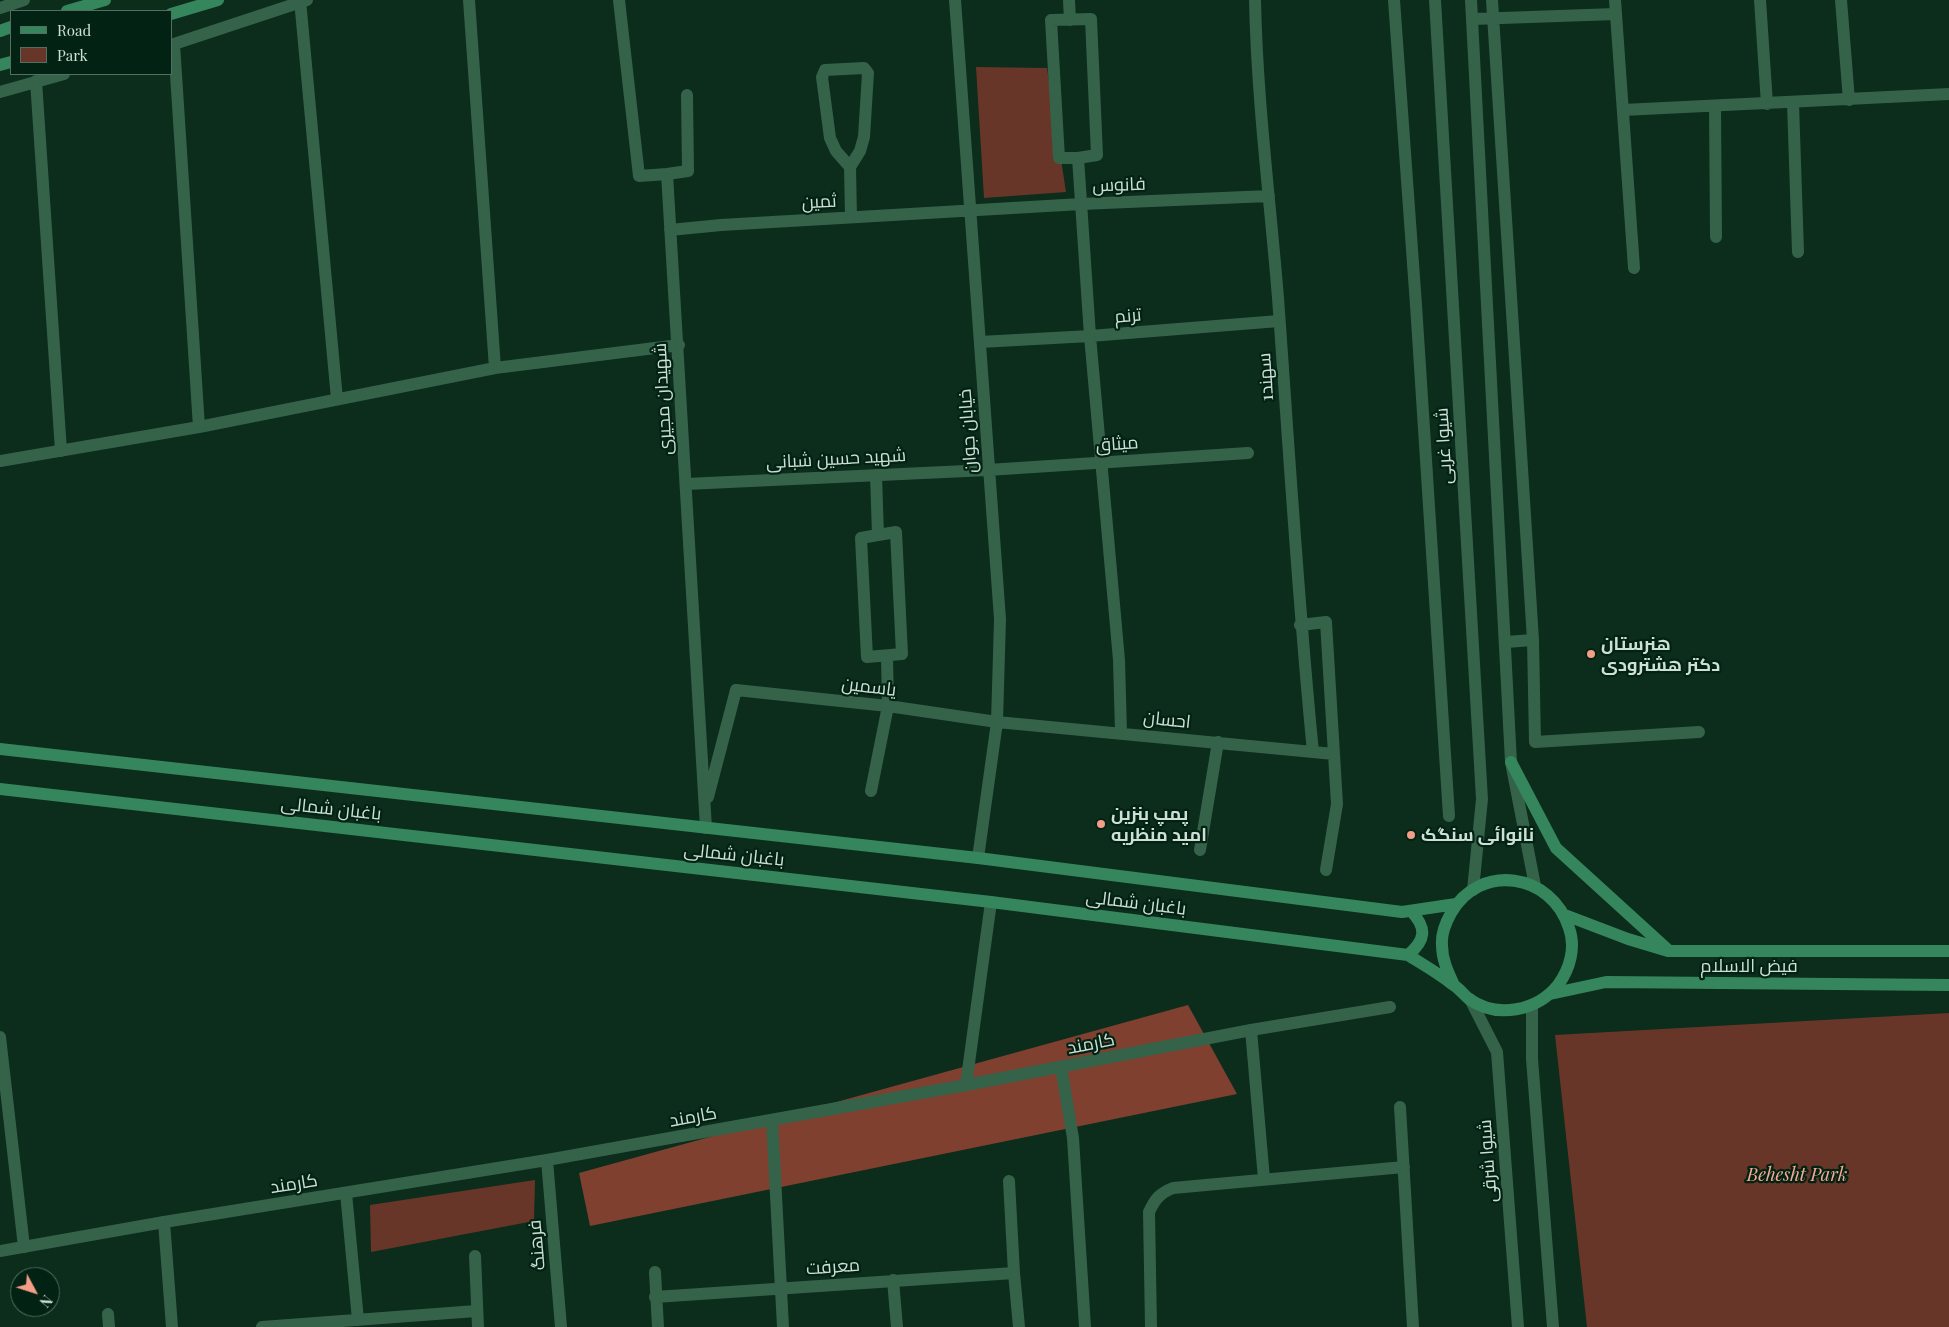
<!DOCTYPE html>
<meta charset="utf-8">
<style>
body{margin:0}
#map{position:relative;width:1949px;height:1327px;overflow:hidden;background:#0c2c1c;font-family:"Playfair Display",serif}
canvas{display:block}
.legend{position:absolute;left:10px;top:10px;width:162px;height:65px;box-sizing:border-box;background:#022213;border:1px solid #546e61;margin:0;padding:6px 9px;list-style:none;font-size:15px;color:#cee0d5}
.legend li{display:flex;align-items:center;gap:10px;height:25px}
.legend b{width:25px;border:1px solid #546e61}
.north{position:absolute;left:10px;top:1267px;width:50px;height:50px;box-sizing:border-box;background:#022213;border:1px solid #546e61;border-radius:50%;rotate:130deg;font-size:14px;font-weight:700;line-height:20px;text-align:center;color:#cee0d5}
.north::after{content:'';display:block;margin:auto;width:18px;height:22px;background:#f49e88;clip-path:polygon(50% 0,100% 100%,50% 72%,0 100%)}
</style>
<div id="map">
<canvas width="1949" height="1327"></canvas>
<ul class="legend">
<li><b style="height:6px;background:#35865c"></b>Road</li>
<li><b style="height:14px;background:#683629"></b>Park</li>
</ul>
<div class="north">N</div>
</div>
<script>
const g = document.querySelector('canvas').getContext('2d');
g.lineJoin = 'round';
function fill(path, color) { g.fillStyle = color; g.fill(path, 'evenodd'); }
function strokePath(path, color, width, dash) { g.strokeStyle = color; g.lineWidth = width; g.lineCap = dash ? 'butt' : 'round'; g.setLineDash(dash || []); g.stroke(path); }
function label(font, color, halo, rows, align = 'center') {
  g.font = font + ' "Playfair Display",Cairo,serif'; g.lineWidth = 4.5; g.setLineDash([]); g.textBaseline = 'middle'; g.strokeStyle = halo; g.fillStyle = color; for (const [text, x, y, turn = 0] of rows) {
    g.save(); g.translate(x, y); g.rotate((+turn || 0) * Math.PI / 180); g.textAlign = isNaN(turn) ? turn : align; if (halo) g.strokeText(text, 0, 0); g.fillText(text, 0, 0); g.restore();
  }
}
const green = new Path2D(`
 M976,67l71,1 19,124 -82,6z
 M1949,1013v314h-362l-32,-292z
 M535,1180l-1,41 -163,31 -1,-47z`);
const forest = new Path2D(`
 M1188,1005l49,89 -647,132 -11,-53z`);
const minor = new Path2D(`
 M300,0l37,399
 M469,0l26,368
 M619,0l20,176 28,-2 39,654
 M955,0l45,619 -3,103 -19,136
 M1069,0l1,20
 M1255,0c2,100 15,199 23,298 11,151 20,303 35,454
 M1394,0l22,305 33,511
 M1492,0l41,640
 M1615,0l19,268
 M1760,0l7,104
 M1841,0l8,100
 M0,8l24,-8
 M1473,19l143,-5
 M174,44l25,383
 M171,45l136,-45
 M36,81l25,370
 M0,92l64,-18
 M1793,103l5,149
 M1715,106l1,131
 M1623,110l326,-16
 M1078,158h-19l-8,-138 40,-1 6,136 -19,3 12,178 29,324 2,73
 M850,167l-14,-16 -6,-13 -8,-61 3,-7 39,-2 4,5 -4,64 -4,14 -10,16 1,50
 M667,174l21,-3 -1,-76
 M670,230l51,-5 360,-21 188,-8
 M980,342l110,-6 189,-15
 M0,461l199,-34 296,-59 184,-23
 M876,475l2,60 -17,3 6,119 35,-3 -6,-122 -18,3
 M686,484l302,-14 260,-17
 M1300,625l26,-3 11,182 -11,66
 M1506,642l27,-2 2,102 164,-10
 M871,791l17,-85 -1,-50
 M708,797l28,-107 152,16 109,16 337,32
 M1200,850l18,-108
 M1251,1030l13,149
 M0,1037l24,210
 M1061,1067l12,71 12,189
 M1400,1107l13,220
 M772,1120l11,207
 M1009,1181l5,92 5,54
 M346,1193l12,127
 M164,1222l8,105
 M475,1256l3,71
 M655,1272l3,55
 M893,1280l4,47
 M655,1297l359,-24
 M108,1314l1,13
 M262,1327l214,-16
 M1151,1327l-2,-115c6,-13 11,-19 24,-24l231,-21`);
const tertiary = new Path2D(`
 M1435,0l47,799 -9,91
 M1471,0l40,762 24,124
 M1470,999l27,53 21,275
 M1532,1006v53l21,268
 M966,1085l25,-183
 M547,1160l14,167
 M0,1251l164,-29 383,-62 419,-75 285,-55 139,-23`);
const secondary = new Path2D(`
 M67,11l38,-11
 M171,14l47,-14
 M0,31l11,-4
 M0,65l11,-3
 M0,749l978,109 424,54 54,-8
 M1511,762l45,86 111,101
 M0,789l991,113 417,53c14,9 30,18 44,29 7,4 11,10 17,15 28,20 68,12 89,-14 12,-16 18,-38 11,-57 -17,-55 -89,-66 -118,-15 -5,9 -10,21 -9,32 0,15 6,27 12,40
 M1565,915l63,24 40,12h281
 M1408,955c18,-15 19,-27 3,-44
 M1550,994l56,-12 343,3`);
const markers = [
 [1591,654,5,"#f49e88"],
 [1101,824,5,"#f49e88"],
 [1411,835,5,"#f49e88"]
];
const streetNames = [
 ["فانوس",1119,185,-2],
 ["ثمین",819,202,-3],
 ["ترنم",1128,316,-5],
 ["1سهند",1266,377,-94],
 ["شهیدان مجیری",663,399,-93],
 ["خیابان جوان",968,431,-94],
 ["میثاق",1117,444,-4],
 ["شیوا غربی",1444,446,-93],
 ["شهید حسین شبانی",836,459,-3],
 ["یاسمین",869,687,7],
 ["احسان",1167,720,6],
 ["باغبان شمالی",331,809,6],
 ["باغبان شمالی",734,855,6],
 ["باغبان شمالی",1136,903,7],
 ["فیض الاسلام",1749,966],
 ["کارمند",1091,1044,-11],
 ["کارمند",693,1117,-10],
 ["شیوا شرقی",1488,1161,-94],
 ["کارمند",294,1184,-9],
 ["فرهنگ",537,1245,-95],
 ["معرفت",833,1267,-4]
];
const poiNames = [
 ["هنرستان",1601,644],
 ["دکتر هشترودی",1601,665],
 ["پمپ بنزین",1111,814],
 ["امید منظریه",1111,835],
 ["نانوائی سنگک",1421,835]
];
const parkNames = [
 ["Behesht Park",1797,1175]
];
fill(green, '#683629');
fill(forest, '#7f4030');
strokePath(minor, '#346349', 12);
strokePath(tertiary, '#346349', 12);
strokePath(secondary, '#35865c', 12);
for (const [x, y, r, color] of markers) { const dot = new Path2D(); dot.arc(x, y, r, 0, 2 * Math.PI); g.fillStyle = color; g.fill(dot); strokePath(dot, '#022213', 2); }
label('18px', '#cee0d5', '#022213', streetNames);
label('bold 18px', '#cee0d5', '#022213', poiNames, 'left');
label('italic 18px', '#f8aa96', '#022213', parkNames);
</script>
